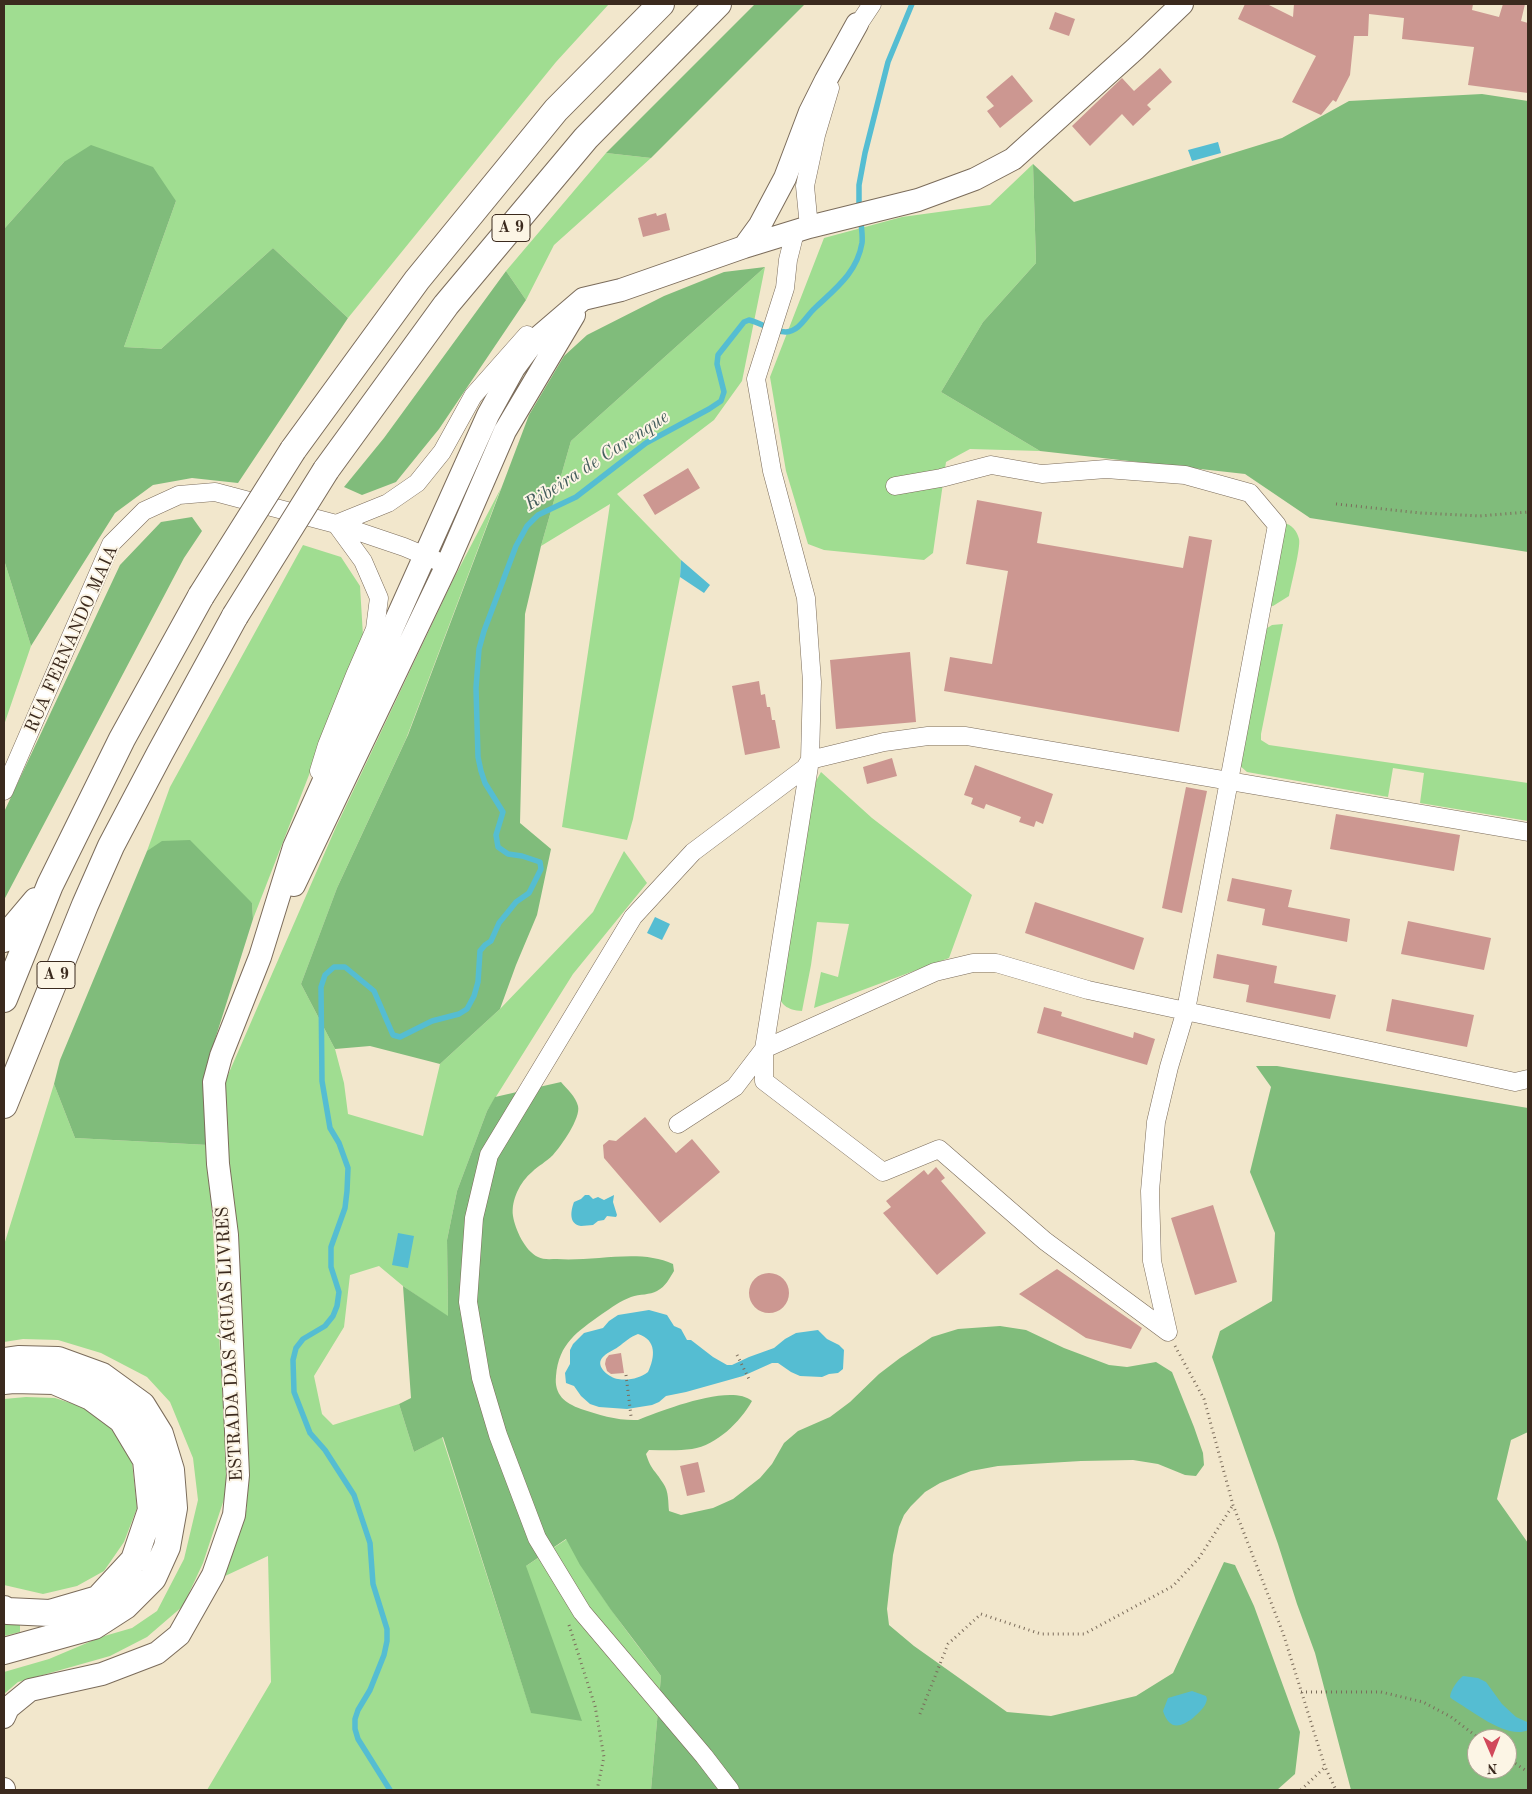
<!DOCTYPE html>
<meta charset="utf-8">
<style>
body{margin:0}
#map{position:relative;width:1532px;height:1794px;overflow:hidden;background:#f2e7cc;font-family:"Old Standard TT",serif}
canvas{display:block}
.frame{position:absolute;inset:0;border:5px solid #3b2a1e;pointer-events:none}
.north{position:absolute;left:1467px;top:1729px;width:50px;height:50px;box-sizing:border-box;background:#fcf5e5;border:1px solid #afa495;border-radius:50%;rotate:179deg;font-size:14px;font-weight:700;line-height:20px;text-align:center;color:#3b2a1e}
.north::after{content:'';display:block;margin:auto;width:18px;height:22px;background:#d1495b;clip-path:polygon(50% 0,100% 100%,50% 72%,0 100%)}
</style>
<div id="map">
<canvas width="1532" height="1794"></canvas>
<div class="frame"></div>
<div class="north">N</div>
</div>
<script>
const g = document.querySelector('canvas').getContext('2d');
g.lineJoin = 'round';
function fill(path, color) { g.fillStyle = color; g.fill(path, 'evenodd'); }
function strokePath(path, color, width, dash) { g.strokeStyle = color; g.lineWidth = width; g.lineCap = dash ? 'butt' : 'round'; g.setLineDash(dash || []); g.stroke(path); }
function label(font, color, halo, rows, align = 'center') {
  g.font = font + ' "Old Standard TT",serif'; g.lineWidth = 4; g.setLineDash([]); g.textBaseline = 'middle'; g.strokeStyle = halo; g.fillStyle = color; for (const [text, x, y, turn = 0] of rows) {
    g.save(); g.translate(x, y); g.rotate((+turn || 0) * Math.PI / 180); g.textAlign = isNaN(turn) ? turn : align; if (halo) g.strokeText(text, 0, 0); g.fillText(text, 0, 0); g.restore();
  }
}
const green = new Path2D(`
 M4,4h605l-53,58 -208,256 -75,-70 -112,101 -37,-2 52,-146 -112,-39 -60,67z
 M606,153l45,5 -97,87 -28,55 -20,-29z
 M1033,164l3,99 -53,59 -42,70 99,59 -70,-2 -24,13 -13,91 -9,7 -100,-10 -16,-6 -22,-73 -16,-94 54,-139 78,-21 88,-12z
 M765,267l-23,114 -28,39 -97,74 64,66 -1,17 -47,242 -6,21 -65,-13 48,-323 -69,42 30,-105z
 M501,488l-95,251 -69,149 -36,96 34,65 9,34 4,31 75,22 17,-72 60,-55 93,-97 31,-61 23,32 -74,91 -86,137 -30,80 -10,49 1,77 -45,-31 -24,-20 -29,9 -6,52 -30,49 8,38 11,11 66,-21 15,48 28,-15 89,275 -5,-146 41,-27c26,49 60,93 94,137l-10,114h-444l64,-108 -3,-126 -43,20 22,-68 -26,-417 115,-264 116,-245z
 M1283,523c9,1 14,8 16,16 2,8 -8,46 -10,57l-16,10 -4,-1z
 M303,545l38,12 19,29 3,50 -110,283 -1,-16 -105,-52 23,-64z
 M4,560l27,86 -27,79z
 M1283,624l-22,110v6l8,5 259,38v38l-108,-18 4,-30 -31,-5 -5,29 -141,-25 -8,-7 25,-135 8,-5z
 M821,772l51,46 100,77 -23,63 -135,50 7,-36 17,5 11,-53 -32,-2 -6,43 -9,46c-15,-1 -22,-6 -25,-21l39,-209z
 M54,1084l21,54 133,7 20,342 -25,76 -20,43 -36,31 -37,19 -92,26 -14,12v-22l45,-13 52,-22 31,-9 25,-17 27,-52 14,-59 -5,-42 -23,-56 -23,-25 -46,-24 -43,-13 -35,-1 -19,3v-97z
 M26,1397l29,1 34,11 13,9 29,35 6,55 -13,34 -20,29 -27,15 -34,8 -39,-9v-186z
 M4,1619l16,5v8l-16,4z`);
const forest = new Path2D(`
 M755,4h50l-154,154 -45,-5z
 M1482,94l46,7v451l-218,-34 -65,-44 -205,-23 -99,-59 42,-70 53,-59 -3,-99 41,38 208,-64 67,-37z
 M91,145l62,22 23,34 -52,146 37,2 112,-101 75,70 -110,165 -46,-5 -39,7 -38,28 -84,133 -27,-86v-331l60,-67z
 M765,267l-194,174 -30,105 -16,68 -5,209 31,26 -14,66 -21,50 -16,44 -60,55 -70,-18 -35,3 -34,-65 36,-96 71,-153 121,-320 35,-59 23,-21 77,-39 60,-24z
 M506,271l20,29 -87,129 -43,53 -34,13 -18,-8 40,-49z
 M192,517l10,14 -18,27 -180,342v-88l116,-247 41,-43z
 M190,840l62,63 1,16 -47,149 2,77 -133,-7 -21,-54 6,-24 87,-209 15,-10z
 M1256,1066h21l251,42v324l-17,8 -14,59 31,44v247h-177l-36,-137 -18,-49 -19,-60 -66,-187 8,-26 52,-30 3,-68 -25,-61 21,-85zM1477,1739h30v30h-30z
 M561,1082c6,7 15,15 17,24 3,12 -17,40 -25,49 -7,7 -15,11 -21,17 -12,10 -21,28 -19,44 2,13 12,35 25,41 5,3 13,2 19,2 36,3 83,-11 116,5l1,7c-5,8 -8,15 -17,20 -7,4 -17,3 -26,6 -11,4 -20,11 -29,17 -25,18 -43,29 -46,62 -2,19 9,27 25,33 18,6 38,12 57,11 24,-9 92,-37 114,-19 -12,21 -35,44 -60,48 -14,2 -29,1 -43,1l-3,4c5,16 9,16 17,29 6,8 5,19 6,28l12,4 32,-7 20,-9 27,-21 12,-14 12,-21 14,-12 32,-14 20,-15 29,-28 21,-16 32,-21 26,-8 42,-3 26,4 38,18 45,17 18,2 29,-5 16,10 22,55 9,26 1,12 -8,11 -11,-1 -27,-11 -25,-4 -52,1 -83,5 -27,5 -31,12 -15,9 -14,14 -7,9 -5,12 -6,28 -6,54 2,16 25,21 93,66 44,4 85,-20 37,-23 51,-111 11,3 19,41 46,126 -5,42 -18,16h-626l10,-114 -50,-66 -31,-45 -14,-26 -40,27 56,155 -51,-8 -88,-276 -29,15 -15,-48 12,-6 -8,-112 45,30 -1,-76 10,-49 30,-80 8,-14z`);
const water = new Path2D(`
 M1218,142l3,11 -29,8 -4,-11z
 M681,560l29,25 -6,8 -24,-16z
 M655,917l15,7 -8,16 -15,-7z
 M585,1195h4l4,4 5,-2 6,3 10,-5 -1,7 4,13 -1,2 -9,-1 -3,4 -6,1 -5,4c-4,0 -8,1 -12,1 -13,-2 -10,-16 -7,-24l7,-3z
 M398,1233l16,3 -6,32 -16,-3z
 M649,1310l18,5 7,11 7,3 6,11h4l22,17 14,8h5l17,-8 25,-9 11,-9 11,-6 22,-3 9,9 12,6 5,5 -1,19 -5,4 -9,1 -7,3 -22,-1 -9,-4 -13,-9h-6l-29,13 -57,16 -20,4 -7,6 -7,3 -25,4 -28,-2 -9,-3 -9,-8 -7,-10 -8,-3 -1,-10 5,-9v-14l3,-6 11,-11 19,-5 6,-7 9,-6zM638,1334c19,6 17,23 10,38 -8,6 -19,9 -30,7 -8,-1 -23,-12 -16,-21 4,-5 12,-8 16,-11 7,-5 12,-10 20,-13z
 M1463,1676l15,2 8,4 16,22 14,13 11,5 1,8c-21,10 -57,-20 -76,-31l-2,-2c1,-8 7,-16 13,-21z
 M1192,1691l14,5 1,3c-1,8 -8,13 -14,19 -13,10 -24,12 -30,-7l5,-13z`);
const stream = new Path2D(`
 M859,211v-26l6,-32 23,-91 24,-58
 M390,1790l-32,-51 -3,-10v-10l3,-9 12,-20 14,-35 3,-14v-12l-14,-45 -3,-41 -16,-48 -29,-45 -15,-17 -16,-41 -1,-32 3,-12 7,-9 22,-13 8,-10 4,-10 2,-14 -8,-25v-20l14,-39 2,-17 1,-23 -9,-25 -9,-15 -8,-47 -1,-94 4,-12 9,-8h11l29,24 19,44 7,2 32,-16 27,-7 8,-5 7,-13 4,-14 2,-31 5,-6 6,-4 8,-18 9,-11 8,-10 13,-9 12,-24 -1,-7 -18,-6 -14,-2 -10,-7 -2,-12 7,-23 -18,-29 -4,-12 -3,-14 -2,-69 3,-39 5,-18 32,-85 11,-20 11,-11 38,-18 70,-54 63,-34 12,-8 3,-9 -7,-28 1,-9 26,-33 5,-2c12,3 24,12 37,12 14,-1 20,-16 29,-24 20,-19 42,-35 47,-65 1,-7 -1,-16 -1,-23`);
const building = new Path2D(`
 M1245,4h22l26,13 1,-13h179l-1,6 27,7 4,-13h22l-4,17 7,2v70l-60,-8 6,-38 -72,-8 2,-21 -35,-4 -1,22h-14l-4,39 -14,27 -3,-2 -12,15 -29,-13 24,-46 -78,-37z
 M1055,12l20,7 -6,17 -20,-7z
 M1160,68l12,14 -25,23 4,4 -18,17 -11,-12 -32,32 -18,-20 50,-48 12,13z
 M1012,75l21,26 -33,27 -13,-17 7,-5 -8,-9z
 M656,213l1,3 9,-3 4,17 -27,7 -5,-19z
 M688,468l12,20 -45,27 -12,-20z
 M977,500l65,12 -5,31 146,25 6,-32 23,4 -33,192 -235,-41 6,-34 42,7 16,-93 -42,-7z
 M910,652l6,70 -80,7 -6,-69z
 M759,681l2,14 4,-1 2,13h3l2,13h3l5,28 -35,7 -13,-69z
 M892,758l5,18 -30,8 -4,-17z
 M975,765l78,29 -10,30 -7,-3 -2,6 -15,-5 2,-5 -35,-13 -2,5 -13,-5 2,-6 -9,-3z
 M1186,787l21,4 -25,122 -20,-5z
 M1336,814l124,21 -6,36 -124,-22z
 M1232,878l60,12 -4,17 62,12 -3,23 -85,-17 3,-16 -38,-8z
 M1035,902l109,36 -10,32 -109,-37z
 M1408,921l83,17 -7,32 -83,-16z
 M1217,954l60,12 -3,17 62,12 -6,24 -84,-17 3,-17 -36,-7z
 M1392,999l82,16 -7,32 -81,-16z
 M1044,1007l18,5 -1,4 72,22 1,-6 21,7 -8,26 -110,-32z
 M645,1117l31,36 16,-14 28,33 -60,51 -56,-65 -1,-13 6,-5 7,1z
 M936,1167l9,11 -4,3 45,52 -49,42 -54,-62 8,-6 -5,-6 38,-31 4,5z
 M1213,1205l24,77 -42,13 -24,-77z
 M1057,1269l85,59 -11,21 -45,-11 -67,-44z
 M749 1293a20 20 0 1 1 40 0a20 20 0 1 1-40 0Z
 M621,1353l3,20 -13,1 -4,-3 -2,-7 1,-5 3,-4z
 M698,1462l7,30 -18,4 -7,-30z`);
const path = new Path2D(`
 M1336,504l85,9 58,3 49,-4
 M1175,1346l29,53 29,106 50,128 42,134 11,23
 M737,1355l13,26
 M626,1375l5,41
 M569,1625l26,81 9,51 -7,33
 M1301,1692h80l42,10 28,15 29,22
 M920,1714l28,-70 33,-30 60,20h43l89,-48 26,-28 34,-53
 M1507,1758l21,14
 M1301,1790l24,-23`);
const minor = new Path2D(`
 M852,34l20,-30
 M809,227l-4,-41 11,-51 14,-47
 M895,486l46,-8 50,-13 51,9 64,-5 79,6 65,18 27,32 -91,485 -17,57 -13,55 -6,69 2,70 16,71 -123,-91 -106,-92 -56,23 -119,-91v-32l46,-289 74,-18 44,-6h38l562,96
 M336,524l52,-21 29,-20 25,-31 31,-56 54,-61
 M319,771l8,-26 28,-70 20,-46 4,-31 -16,-37 -27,-37
 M4,791l107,-247 33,-33 35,-16 36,-3 121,32 68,23 43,18
 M678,1124l57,-37 29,-38 171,-77 38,-9h23l92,27 427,92 13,-3
 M730,1790l-26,-34 -122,-144 -45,-74 -39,-103 -17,-57 -13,-76 6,-84 15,-63 144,-238 60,-65 112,-84 5,-8 2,-78 -6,-84 -34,-127 -16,-92 29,-91 3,-28 7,-28`);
const major = new Path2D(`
 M744,247l16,-22 25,-47 25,-66 16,-32 31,-56
 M294,885l153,-320 58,-134 69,-116
 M4,1717l4,-9 22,-18 72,-16 55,-21 22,-18 34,-60 21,-60 4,-40 -11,-240 -9,-71 -4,-82 7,-26 39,-99 34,-110 194,-432 26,-47 20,-27 49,-42 38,-9 123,-43 65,-20 109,-27 57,-21 38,-20 122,-110 47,-45
 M4,1789v1`);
const highway = new Path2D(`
 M293,450l124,-170 139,-170 105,-106
 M326,470l120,-165 140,-167 132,-134
 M4,939l32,-38
 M4,999l46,-114 72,-146 79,-143
 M4,1105l81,-200 26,-59 49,-93 75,-137
 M4,1361l14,-2 40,1 44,16 40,29 18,29 11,36 3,38 -7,39 -14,31 -28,28 -31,20 -90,25
 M4,1381l9,-1 41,1 37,16 31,23 24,40 5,50 -17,50 -36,39 -48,14 -43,-2 -3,-2`);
const highwayBridge = new Path2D(`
 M201,596l92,-146
 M235,616l91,-146`);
const shields = [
 [511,228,38],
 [56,975,38]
];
const shieldNames = [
 ["A 9",511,228],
 ["A 9",56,975]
];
const streetNames = [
 ["RUA FERNANDO MAIA",72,639,-66],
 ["ESTRADA DAS ÁGUAS LIVRES",230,1344,-93]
];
const waterNames = [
 ["Ribeira de Carenque",597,461,-33]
];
fill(green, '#a0dd91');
fill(forest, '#80bc7b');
fill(water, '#55bdd2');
strokePath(stream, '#55bdd2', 5.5);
fill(building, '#cc9791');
strokePath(minor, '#7b6c5b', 19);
strokePath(major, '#7b6c5b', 24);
strokePath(highway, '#7b6c5b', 28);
strokePath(path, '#7b6c5b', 3, [1, 4]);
strokePath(minor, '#fff', 18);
strokePath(major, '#fff', 22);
strokePath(highway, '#fff', 26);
strokePath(highwayBridge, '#7b6c5b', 28, []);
strokePath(highwayBridge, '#fff', 26);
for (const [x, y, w] of shields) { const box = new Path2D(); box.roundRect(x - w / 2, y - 13.5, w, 27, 4); g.fillStyle = '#fcf5e5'; g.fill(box); strokePath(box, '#3b2a1e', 1); }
label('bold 16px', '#3b2a1e', null, shieldNames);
label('18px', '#3b2a1e', '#fcf5e5', streetNames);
label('italic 19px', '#445d5d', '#fcf5e5', waterNames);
</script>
